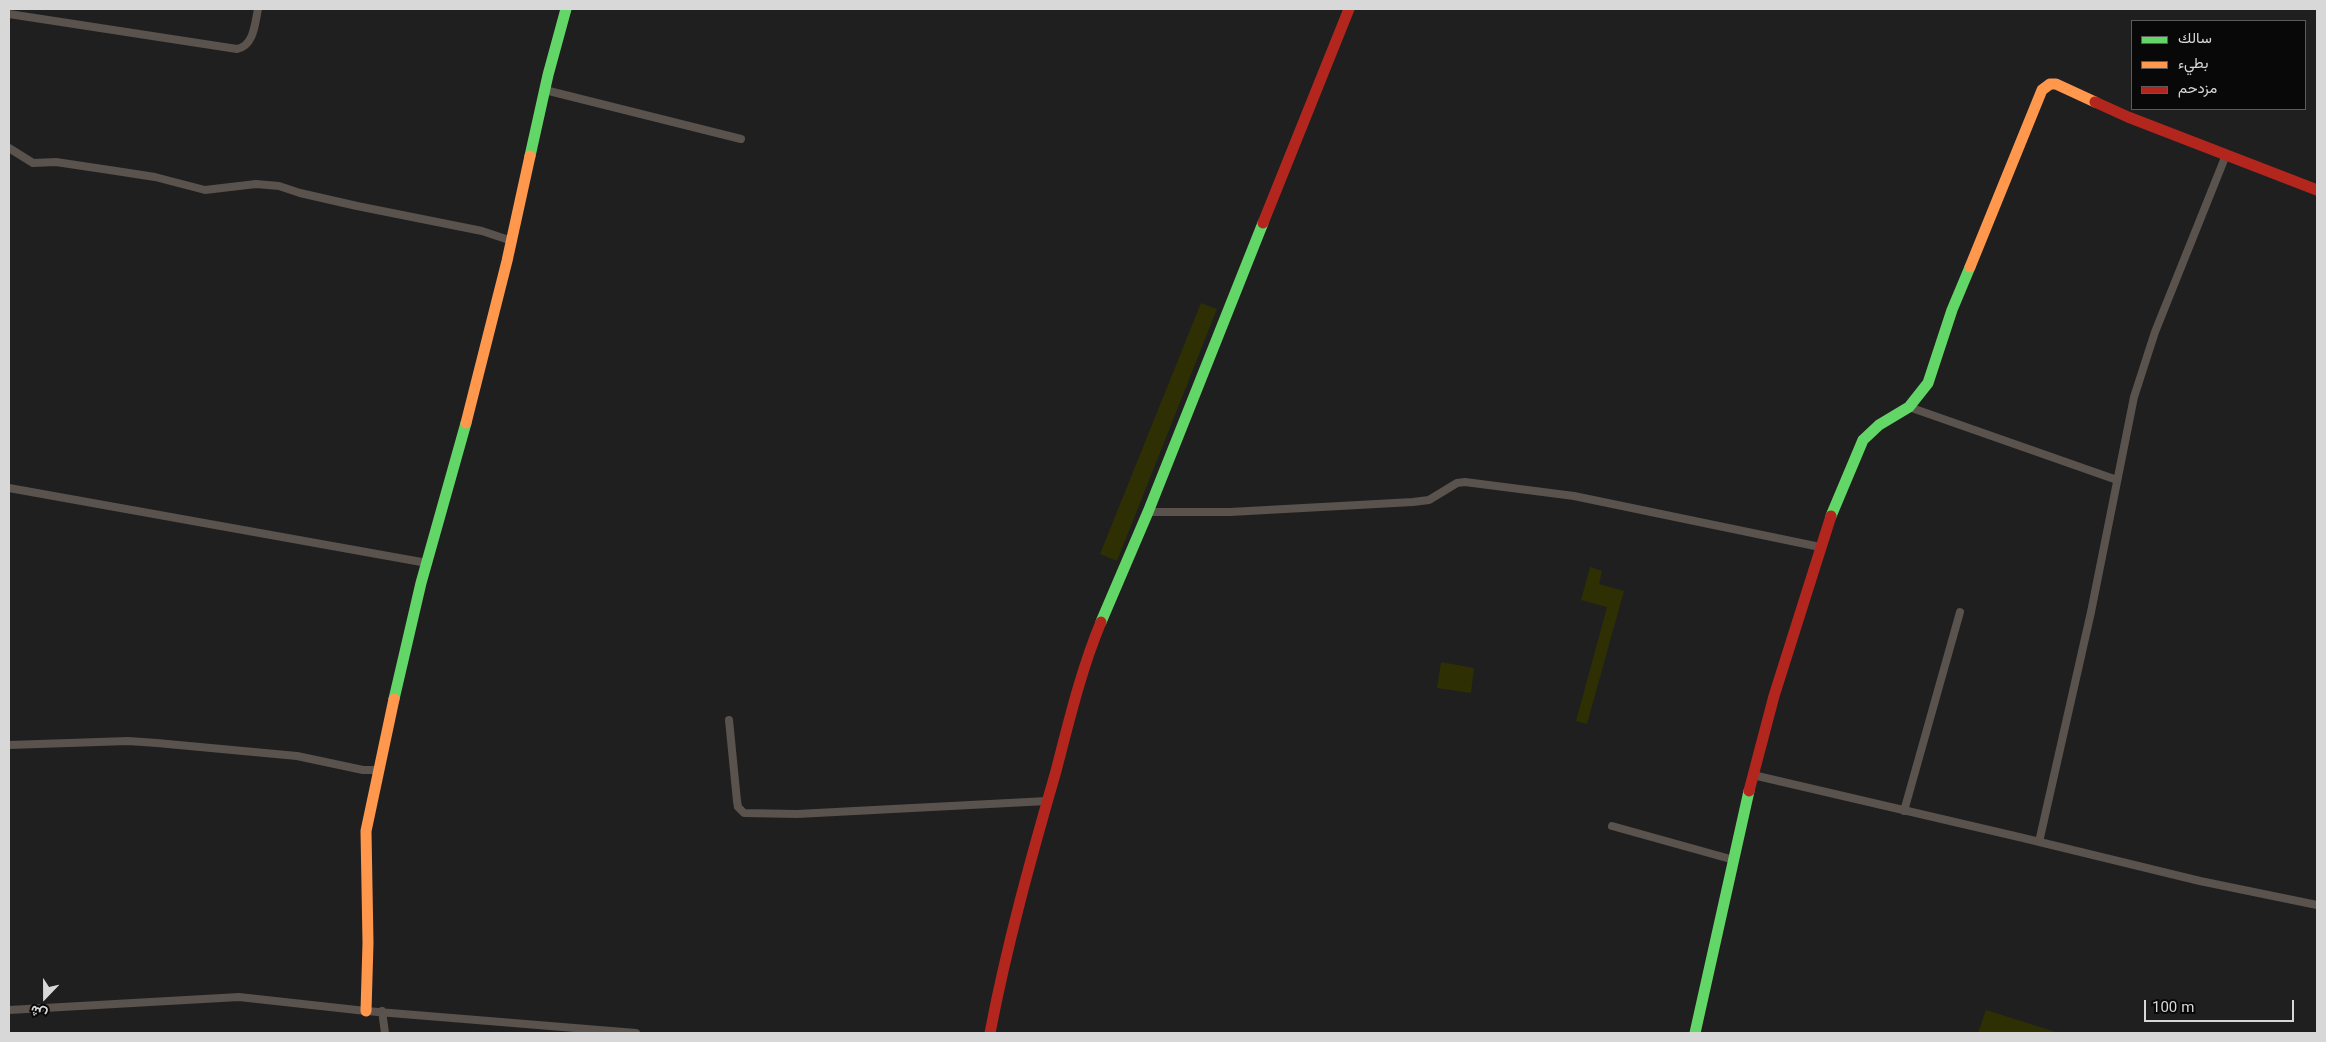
<!DOCTYPE html>
<meta charset="utf-8">
<style>
body{margin:0}
#map{position:relative;width:2326px;height:1042px;overflow:hidden;background:#1f1f20;font-family:Georgia,Vazirmatn,serif}
canvas{display:block}
.frame{position:absolute;inset:0;border:10px solid #d8d8d9;pointer-events:none}
.legend{position:absolute;left:2131px;top:20px;width:175px;height:90px;box-sizing:border-box;background:#090809;border:1px solid #5c5b5c;margin:0;padding:6px 9px;list-style:none;font-size:15px;color:#d8d8d9}
.legend li{display:flex;align-items:center;gap:10px;height:25px}
.legend b{width:25px;border:1px solid #5c5b5c}
.north{position:absolute;left:20px;top:972px;width:50px;height:50px;-webkit-text-stroke:4px #090809;paint-order:stroke;rotate:202deg;font-size:14px;font-weight:700;line-height:20px;text-align:center;color:#d8d8d9}
.north::after{content:'';display:block;margin:auto;width:18px;height:22px;background:#d8d8d9;clip-path:polygon(50% 0,100% 100%,50% 72%,0 100%)}
.scale{position:absolute;left:2144px;top:1000px;width:150px;height:22px;box-sizing:border-box;border:2px solid #d8d8d9;border-top:0;padding-left:6px;font-size:15px;line-height:18px;white-space:nowrap;color:#d8d8d9;-webkit-text-stroke:4px #090809;paint-order:stroke}
</style>
<div id="map">
<canvas width="2326" height="1042"></canvas>
<div class="frame"></div>
<ul class="legend">
<li><b style="height:6px;background:#63d668"></b>سالك</li>
<li><b style="height:6px;background:#ff974d"></b>بطيء</li>
<li><b style="height:6px;background:#b3261e"></b>مزدحم</li>
</ul>
<div class="north">ش</div>
<div class="scale">100 m</div>
</div>
<script>
const g = document.querySelector('canvas').getContext('2d');
g.lineJoin = 'round';
function fill(path, color) { g.fillStyle = color; g.fill(path, 'evenodd'); }
function strokePath(path, color, width, dash) { g.strokeStyle = color; g.lineWidth = width; g.lineCap = dash ? 'butt' : 'round'; g.setLineDash(dash || []); g.stroke(path); }
const green = new Path2D(`
 M1201,303l16,6 -100,252 -17,-7z
 M1590,567l12,4 -3,13 25,7 -37,133 -11,-3 31,-114 -26,-7z
 M1441,662l33,6 -3,25 -34,-5z
 M1986,1010l73,23h-81z`);
const street = new Path2D(`
 M9,14l228,35c17,-3 18,-26 21,-40
 M545,90l196,49
 M9,148l24,15 23,-1 60,9 39,6 50,13 51,-6 23,2 21,7 57,13 125,25 30,10
 M1909,407l208,73
 M9,488l418,75
 M1148,512h82l183,-10 16,-2 28,-17 8,-1 109,14 246,51
 M729,720l8,81 1,6 6,6 53,1 250,-13
 M9,745l119,-4 29,2 140,13 66,14h15
 M1753,775l266,62 181,44 117,24
 M1904,811l56,-199
 M1612,826l122,34
 M2039,842l52,-230 43,-215 21,-65 71,-177
 M9,1010l230,-13 127,14 270,22
 M382,1011l3,22`);
const fast = new Path2D(`
 M530,156l18,-81 18,-66
 M1831,516l32,-76 16,-15 30,-18 19,-24 24,-73 18,-43
 M1101,622l47,-110 115,-289
 M394,699l27,-116 45,-160
 M1695,1033l54,-242`);
const slow = new Path2D(`
 M1970,267l72,-177 8,-6h6l39,18
 M466,423l41,-162 23,-105
 M366,1011l2,-68 -2,-112 28,-132`);
const jam = new Path2D(`
 M2095,102l33,15 189,73
 M1263,223l86,-214
 M1749,791l25,-95 57,-180
 M990,1033c17,-89 41,-175 66,-262 13,-50 25,-101 45,-149`);
fill(green, '#2f2f04');
strokePath(street, '#5a524c', 8);
strokePath(fast, '#63d668', 11);
strokePath(slow, '#ff974d', 11);
strokePath(jam, '#b3261e', 11);
</script>
